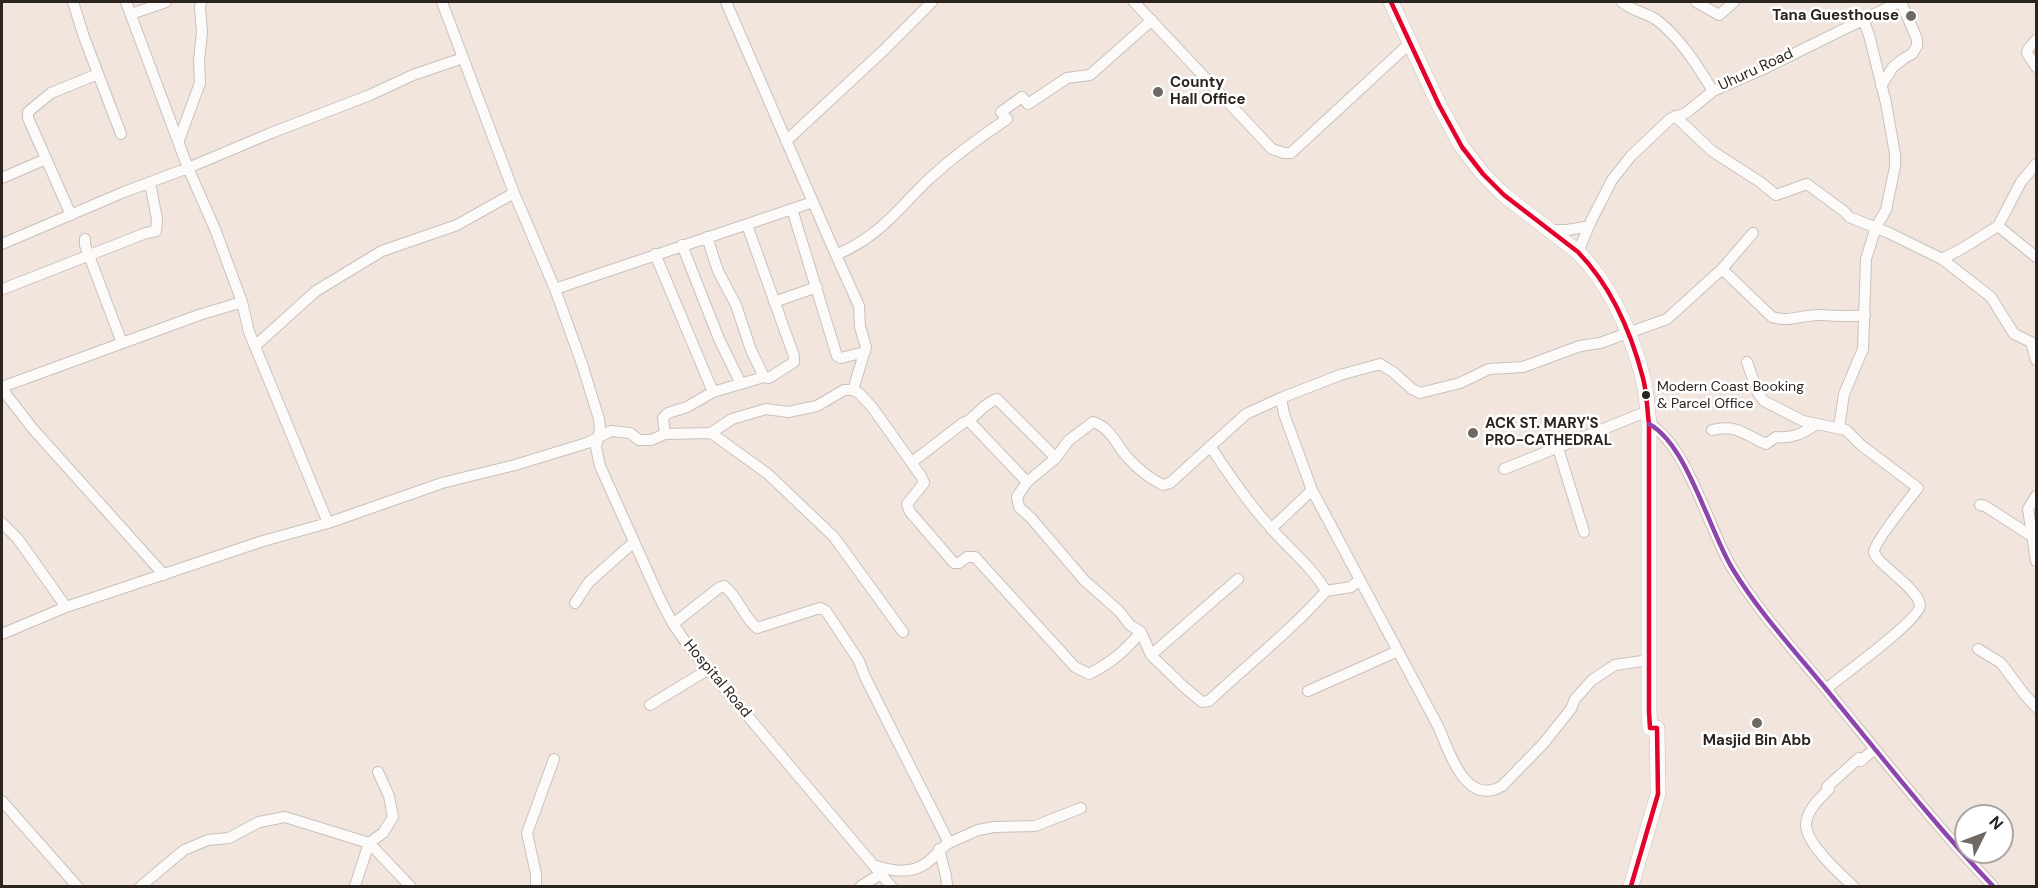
<!DOCTYPE html>
<style>
body{margin:0}
#map{position:relative;width:2038px;height:888px;overflow:hidden;background:#f1e5de;font-family:"DM Sans",sans-serif}
canvas{display:block}
.frame{position:absolute;inset:0;border:3px solid #2b241f;pointer-events:none}
.north{position:absolute;left:1954px;top:804px;width:60px;height:60px;box-sizing:border-box;background:#fff;border:2px solid #aaa7a5;border-radius:50%;rotate:48deg;font-size:16px;font-weight:700;line-height:24px;text-align:center;color:#2b241f}
.north::after{content:'';display:block;margin:auto;width:21px;height:27px;background:#706862;clip-path:polygon(50% 0,100% 100%,50% 72%,0 100%)}
</style>
<div id="map">
<canvas width="2038" height="888"></canvas>
<div class="frame"></div>
<div class="north">N</div>
</div>
<script>
const g = document.querySelector('canvas').getContext('2d');
g.lineJoin = 'round';
function strokePath(path, color, width, dash) { g.strokeStyle = color; g.lineWidth = width; g.lineCap = dash ? 'butt' : 'round'; g.setLineDash(dash || []); g.stroke(path); }
function label(font, color, halo, rows, align = 'center') {
  g.font = font + ' "DM Sans",sans-serif'; g.lineWidth = 5; g.setLineDash([]); g.textBaseline = 'middle'; g.strokeStyle = halo; g.fillStyle = color; for (const [text, x, y, turn = 0] of rows) {
    g.save(); g.translate(x, y); g.rotate((+turn || 0) * Math.PI / 180); g.textAlign = isNaN(turn) ? turn : align; if (halo) g.strokeText(text, 0, 0); g.fillText(text, 0, 0); g.restore();
  }
}
const street = new Path2D(`
 M73,2l11,35 37,97
 M126,2l62,166 27,61 27,73 7,30 79,191
 M442,2l72,191 41,96 27,75 17,55 1,10 -4,18 4,19 59,131 14,27 14,20 204,242
 M726,2l110,253c44,-19 60,-44 93,-76 24,-22 51,-42 78,-60l-6,-7 21,-15 6,7 39,-26 23,-3 62,-55
 M1134,2l138,147 12,4h7l119,-110
 M1622,2c13,11 25,10 36,19 23,18 40,46 55,70
 M1696,2l23,13 15,-13
 M131,14l35,-12
 M2036,40l-8,9 -1,4 9,14
 M1881,86l12,-19 10,-8 9,-5 5,-8v-7l-16,-37
 M1675,116l37,35 48,31 16,13 31,-11 38,28 4,5 40,16 53,26 49,38 23,37 17,8 5,18
 M179,140l21,-57 -1,-22 3,-29 -2,-24 1,-6
 M786,141l98,-91 48,-48
 M2,178l44,-19
 M792,209l45,147 4,2 24,-6
 M71,215l-43,-97v-6l23,-19 47,-19
 M1998,226l38,31
 M1551,230h16l18,-3
 M707,237l11,34 18,34 15,45 13,27
 M85,239v6l37,98
 M2,244l122,-52 64,-24 83,-35 99,-38 43,-20 50,-17
 M682,245l37,94 22,45
 M1578,252l13,-31 21,-41 19,-24 39,-37 16,-6 27,-22 48,-21 138,-68
 M655,254l58,138
 M836,255l23,51 1,21 6,20 -13,43
 M1942,259l21,-11 35,-22 23,-44 15,-18
 M1722,269l50,48c17,6 32,-3 49,-2 15,1 29,2 44,0
 M3,289l143,-56 10,-2 1,-12 -7,-36
 M555,289l258,-87
 M774,302l43,-15
 M255,346l61,-55 66,-40 75,-26 57,-32
 M1747,362l11,31 6,8 39,20 43,9 15,15 57,43c-8,10 -44,55 -44,64 1,4 3,6 5,8 10,11 39,31 41,45 1,14 -80,72 -94,84
 M2,387l197,-72 43,-13
 M2,389l31,40 131,146
 M1281,398l-35,16 -76,69 -7,2c-12,-6 -25,-16 -34,-26 -13,-13 -17,-31 -36,-37l-25,19 -12,17 -29,24 -10,15 2,10 12,11 53,62 35,31 11,14 11,7 10,23 33,32 18,15 7,-1c39,-37 82,-70 117,-110
 M969,421l58,61
 M1649,424c38,20 60,106 83,144 26,43 62,82 94,121 55,67 108,135 167,197
 M1839,428l5,-34 19,-45 3,-90 10,-32 10,-17 9,-43v-13l-9,-51 -17,-68 -6,-16
 M1712,430c25,-6 33,5 54,14l10,-7c17,2 27,-4 41,-13
 M711,433l57,41 66,63 69,95
 M665,434l-2,-16 5,-5 19,-6 26,-15 51,-15 5,1 25,-16v-6l-47,-131
 M1210,446c19,28 38,57 61,82 18,21 41,39 55,63l25,-4 8,-7
 M1558,448l26,84
 M912,462l51,-39c13,-4 17,-18 34,-24l59,59
 M1504,469l144,-58
 M2036,496l-8,13 8,52
 M1980,505l5,1 51,33
 M2,523l16,16 48,68
 M1271,529l41,-39
 M575,603l14,-21 45,-40
 M673,624l47,-37 4,-1c15,11 19,31 33,42l63,-20 6,3 33,50 6,16 84,166c-8,5 -13,12 -21,19 -16,13 -37,9 -55,3
 M2,634l64,-27 197,-66 65,-18 114,-40 73,-18 72,-22 24,-12 19,2 9,7h12l14,-6 46,-1 21,-14 34,-10 22,3 29,-6 27,-16h9l6,3 13,14 49,69 3,7 -17,21 3,8 44,51h5l8,-6h8l100,110 14,7c23,-12 35,-22 52,-42
 M1978,649l23,14 24,32 11,12
 M1151,655l87,-76
 M1649,660l-34,5 -23,15 -17,19 -4,10 -28,35 -41,42c-36,21 -53,-34 -63,-58l-127,-238 -28,-76 -3,-16 59,-23 40,-11 13,8 19,17 8,4 40,-10 29,-14 34,-2 57,-21 20,-3 67,-24 55,-50 31,-36
 M1308,691l90,-40
 M650,705l59,-36
 M2,801l75,85
 M949,843l29,-13 16,-3 41,-1 46,-18
 M939,849l7,27 1,10
 M141,886l43,-36 24,-10 21,-2 30,-16 26,-5 84,26 41,43
 M355,886l14,-43 14,-10 10,-16 -4,-21 -11,-24
 M536,886v-12l-9,-41 27,-74
 M861,886l20,-12
 M1853,886c-13,-12 -48,-43 -47,-62 1,-14 14,-26 23,-35l-2,-2 32,-29 2,3 12,-11`);
const secondary = new Path2D(`
 M1391,2l48,103 23,42 21,27 21,21 74,57c33,34 53,80 65,126 4,15 4,31 6,46v288l1,16h7l1,66 -27,92`);
const bus1 = new Path2D(`
 M1391,2l48,103 23,42 21,27 21,21 74,57c33,34 53,80 65,126 4,15 4,31 6,46v288l1,16h7l1,66 -27,92`);
const bus2 = new Path2D(`
 M1649,424c38,20 60,106 83,144 26,43 62,82 94,121 55,67 108,135 167,197`);
const markers = [
 [1911,16,6,"#706862"],
 [1158,92,6,"#706862"],
 [1646,395,5,"#2b241f"],
 [1473,433,6,"#706862"],
 [1757,723,6,"#706862"]
];
const busNames = [
 ["Modern Coast Booking",1657,387],
 ["& Parcel Office",1657,404]
];
const poiNames = [
 ["Tana Guesthouse",1899,16,"right"],
 ["County",1170,83],
 ["Hall Office",1170,100],
 ["ACK ST. MARY'S",1485,424],
 ["PRO-CATHEDRAL",1485,441],
 ["Masjid Bin Abb",1757,741,"center"]
];
const streetNames = [
 ["Uhuru Road",1756,70,-25],
 ["Hospital Road",717,679,50]
];
strokePath(street, '#cac1bb', 12);
strokePath(secondary, '#cac1bb', 16);
strokePath(street, '#fdfbfa', 10);
strokePath(secondary, '#fdfbfa', 15);
strokePath(bus1, '#e4002b', 4.5);
strokePath(bus2, '#8e44ad', 4.5);
for (const [x, y, r, color] of markers) { const dot = new Path2D(); dot.arc(x, y, r, 0, 2 * Math.PI); g.fillStyle = color; g.fill(dot); strokePath(dot, '#fff', 2); }
label('14px', '#2b241f', '#fff', busNames, 'left');
label('bold 15px', '#2b241f', '#fff', poiNames, 'left');
label('15px', '#2b241f', '#fff', streetNames);
</script>
